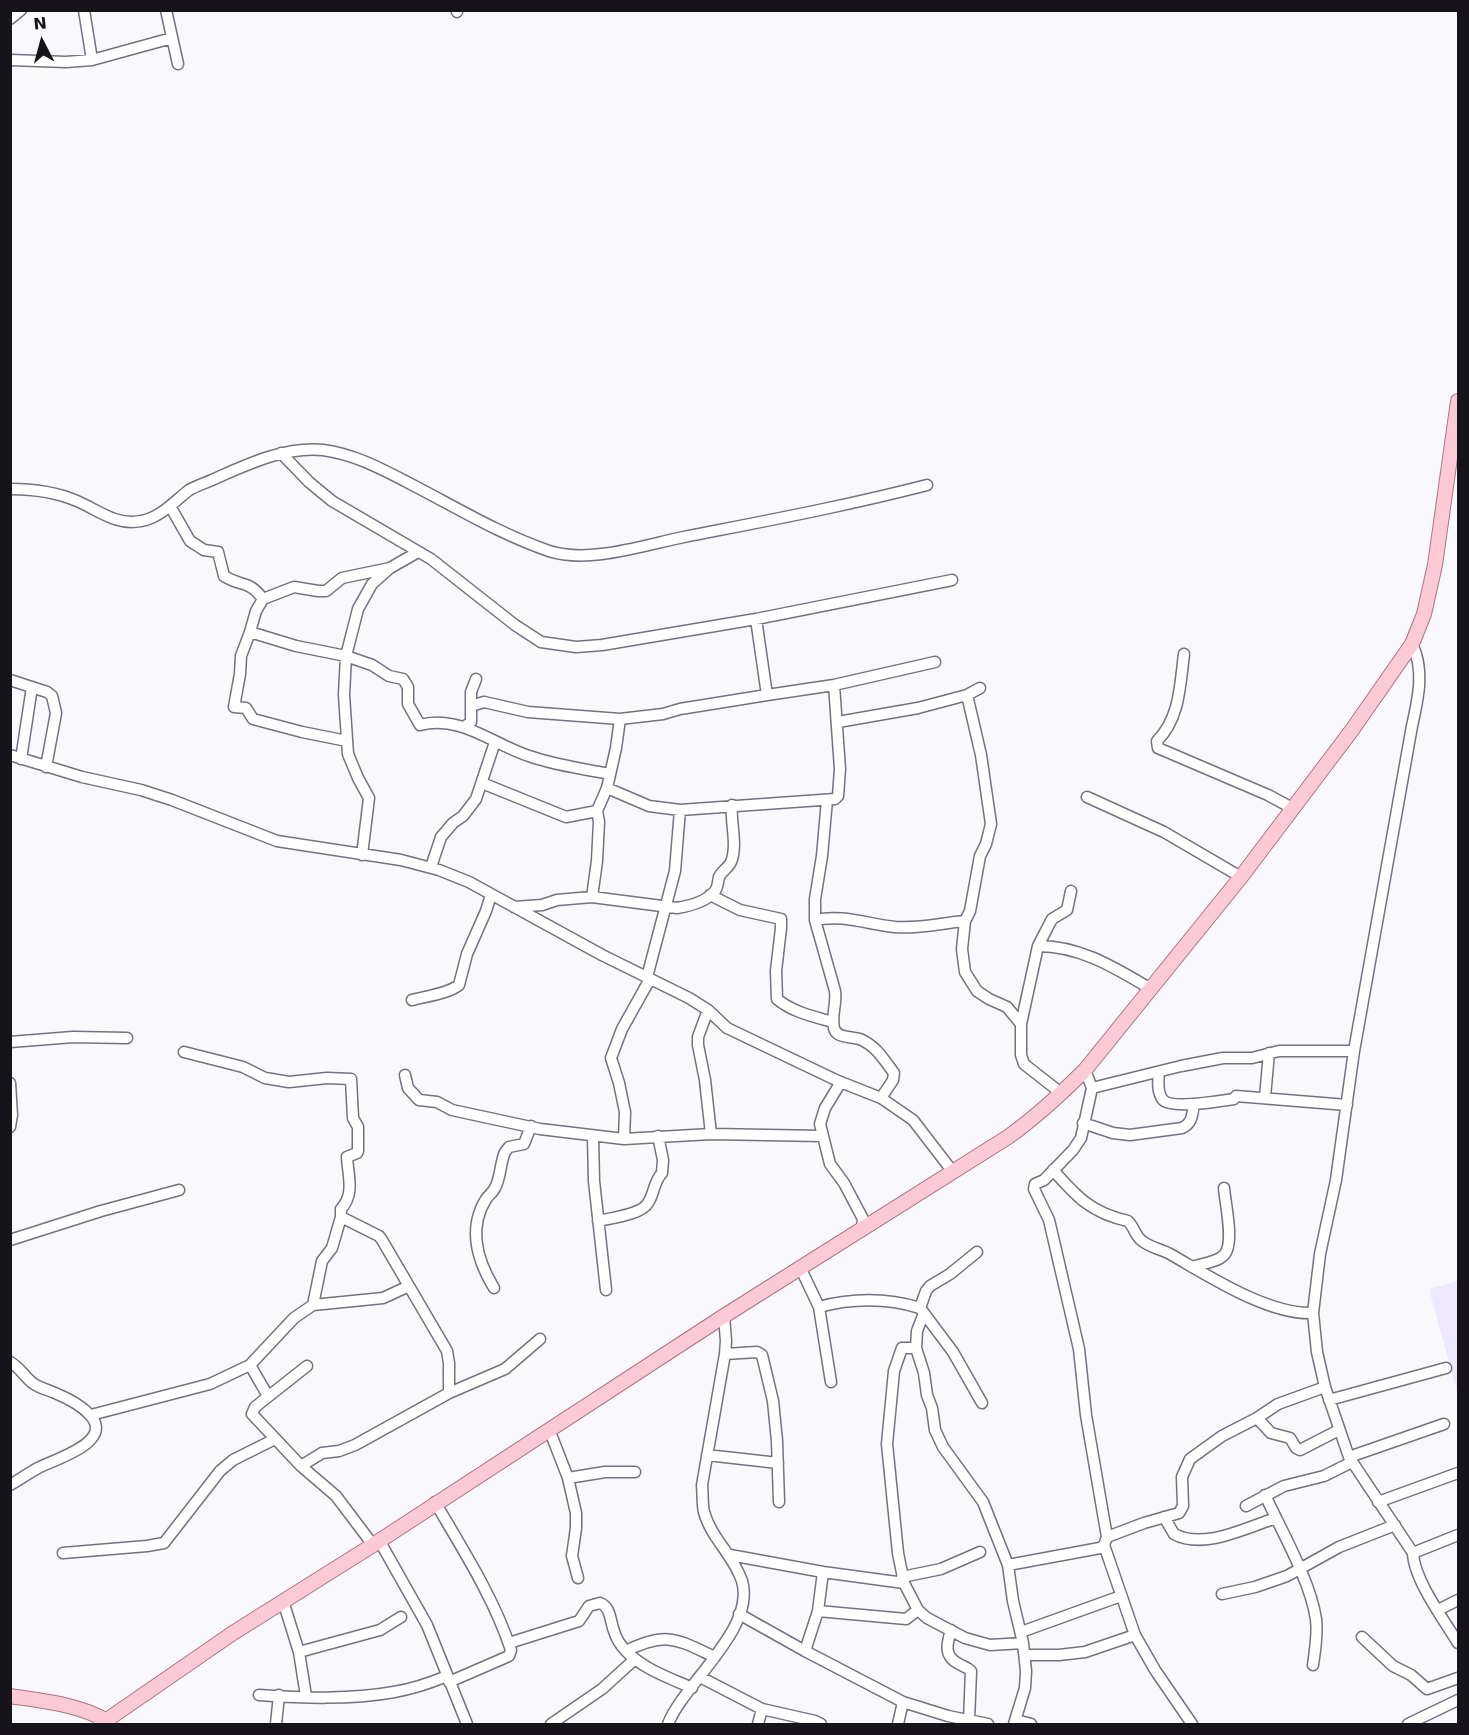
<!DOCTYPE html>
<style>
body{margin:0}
#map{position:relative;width:1469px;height:1735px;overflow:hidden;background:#f9f8fc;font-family:"DejaVu Sans",sans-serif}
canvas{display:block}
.frame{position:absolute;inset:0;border:12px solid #16131b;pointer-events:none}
.north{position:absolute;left:12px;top:12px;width:60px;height:60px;-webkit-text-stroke:4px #f9f8fc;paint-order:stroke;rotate:354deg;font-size:16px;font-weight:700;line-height:24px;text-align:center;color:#16131b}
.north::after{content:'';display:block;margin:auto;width:21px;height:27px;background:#16131b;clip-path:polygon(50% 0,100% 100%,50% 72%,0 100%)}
</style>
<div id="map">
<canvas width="1469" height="1735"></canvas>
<div class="frame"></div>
<div class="north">N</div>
</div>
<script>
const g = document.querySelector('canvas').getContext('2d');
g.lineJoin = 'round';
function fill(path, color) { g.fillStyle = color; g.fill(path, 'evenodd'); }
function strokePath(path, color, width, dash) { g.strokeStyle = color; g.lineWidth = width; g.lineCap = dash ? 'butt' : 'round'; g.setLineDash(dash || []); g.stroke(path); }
const built = new Path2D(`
 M1458,1281v114l-29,-106z`);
const minor = new Path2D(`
 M84,10l8,50
 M166,10l12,54
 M457,10v2
 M10,19l11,-9
 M10,60l56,2 26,-2 80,-22
 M281,453l28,29 23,19 99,58 84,66 26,17 35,5 26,-2 154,-26 196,-39
 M10,489c23,0 46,3 67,12 21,9 39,25 64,20 19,-3 34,-20 48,-31 7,-4 16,-7 23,-10 34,-15 73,-34 111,-30 30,4 55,17 82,31 47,24 94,53 144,70 40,13 95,-6 135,-14 81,-16 162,-31 243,-52
 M170,506l20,35 14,9 14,2 6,24c17,11 24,3 39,23
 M756,619l11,76 67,-10 101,-23
 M250,632l46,14 50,10 26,9 17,11 14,3 5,8v17l12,21c40,-11 74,20 109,31 26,9 54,13 81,18
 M1412,644c13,26 6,55 0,82l-58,325 -18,129 -16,74 -7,59 4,39 8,35 24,70 64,96c1,27 31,67 45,90
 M1184,654c-4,31 -4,64 -27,87l1,7 110,47 24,13
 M10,680l37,12 5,4 4,17 -10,54
 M967,695l14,60 10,69 -5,20 -6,12 -10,55 -5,10 -3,28 3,23 12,19 12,8 18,8 14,17
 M471,706l13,-4 44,10 92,7 43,-5 17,-5 87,-14
 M838,722l80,-14 49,-13 13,-7
 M464,727l7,-5v-30l5,-13
 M347,741l-45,-9 -49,-13 -7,-11 -12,-1 6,-33 1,-18 9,-24 6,-21 7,-12 31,-12 24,4h8l16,-13 48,-10
 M10,755l72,22 59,13 31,10 105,41 124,19 38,10 30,12 133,73 87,43 19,12 19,18 111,53 43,17 32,22 40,52
 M21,759l11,-72
 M482,783l84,34 31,-6
 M607,788l42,18 31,4 155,-11 3,-3 2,-27 -6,-84
 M1087,797l77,35 77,45
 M827,800l-5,56 -7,43v21l20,71c2,12 -4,25 -1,37 2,11 19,8 28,12 15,7 22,20 32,33l-1,7 -12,18
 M362,855l7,-57 -11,-20 -10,-24 -4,-59 2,-39 12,-47 14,-25 18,-16 28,-16
 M431,867l10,-30 12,-14 10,-7 13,-17 19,-57
 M710,895l30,15 41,9v9l-5,43 1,28c15,13 38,18 56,23
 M592,897l5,-36 2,-39 -2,-11 10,-23 9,-40 4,-29
 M514,907l28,-2 15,-5 35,-3 85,11c13,-2 29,-6 38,-17 3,-4 3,-10 4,-14 3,-6 10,-10 12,-15 7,-17 -1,-40 1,-57
 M815,920c27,-6 52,4 80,7 25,2 46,-4 70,-6
 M1038,946c43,0 77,22 113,43
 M647,977l28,-106 5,-61
 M412,1000c15,-4 35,-6 47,-15l8,-31 19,-43 5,-16
 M708,1010l-10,27v8l7,35 6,54
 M10,1042l63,-5 54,1
 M184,1052l59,15 22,11 24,4 38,-4 24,1 2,39 5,9v24l-1,2 -10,4c1,19 8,37 -6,52v8l-9,31 -10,13 -9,44
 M1159,1072c-1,9 -2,21 4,28 9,9 58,1 71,-1l2,-3 111,9
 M405,1075l3,13 11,12 18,2 15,8 88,19 84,10 87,-5 111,2
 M841,1082l-16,26 -5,16 10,40 14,19 19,36 -1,10
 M10,1083l2,32 -2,12
 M1092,1088l89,-22 42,-8h29l27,-7h75
 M1061,1093l-37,-29 -3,-9v-31l17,-78 14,-27 15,-9 4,-19
 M1265,1097l4,-44
 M1083,1123l30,10 17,2 52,-7c11,-5 10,-14 12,-24
 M593,1137l1,44 12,109
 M624,1139l1,-27 -6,-29 -8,-25 11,-29 28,-50
 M1053,1170c24,27 38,43 75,51 6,6 7,14 13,19 7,7 20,9 29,14 39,22 98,61 143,59
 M598,1221c12,-3 43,-6 50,-18 7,-11 5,-20 14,-30l1,-13 -5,-24
 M10,1240l91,-29 78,-21
 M800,1267l19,40 12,75
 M1192,1267c9,-3 26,-5 32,-12 11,-11 1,-52 0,-67
 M494,1288c-17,-28 -26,-60 -8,-89 3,-4 7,-7 9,-11 6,-11 5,-25 10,-36l4,-5 15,-3 7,-18
 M819,1307c34,-9 68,-9 101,1l33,44 29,51
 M920,1308l6,-17 4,-5 20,-12 27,-22
 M924,1313l-7,18 -1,17 8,25 3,22 5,13 3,22 8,17 40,55 25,63 5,36 10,42 3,28 -1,17 -11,36
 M916,1348h-14l-8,23 -7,73 11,109 6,30 14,27 9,8 38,20 25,7 33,-2
 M725,1354l32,-2 5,3 11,46 4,40 2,61
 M10,1362c10,5 15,16 24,22 6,4 14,6 21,9 12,5 27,13 35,22 25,27 -35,44 -52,53 -9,5 -18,11 -28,17
 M250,1365l18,31
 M307,1366l-52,41 -3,7 49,52 35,30 37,49
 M449,1393l56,-24 35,-30
 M1329,1400l117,-32
 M91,1415l119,-31 40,-19 44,-47 19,-13 70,-7 26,-12
 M1257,1418l14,15 19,5 6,10 4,2 39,-20
 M549,1429l19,49 8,35v15l-4,28 6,22
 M707,1455l71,8
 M1349,1457l95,-33
 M301,1466l21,-13 17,-2 16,-6 94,-52v-30l-2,-12 -65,-111 -3,-4 -38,-19
 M568,1478l37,-6h30
 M1265,1495c17,37 45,85 51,124 2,16 -1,31 -3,46
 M435,1502c28,48 59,96 76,148l-2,6 -60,26
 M1378,1502l80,-29
 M1246,1506l38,-20 40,-10 28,-14
 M1164,1517l10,17c30,16 71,-6 102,-16
 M1107,1537l37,-14 35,-10 4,-7 -1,-29 8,-18 32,-23 35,-18 21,-14 47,-17
 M379,1540l48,85 40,99
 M1104,1545l31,90 20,35 37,54
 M63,1553l84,-7 17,-3 56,-72 13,-11 42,-21
 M1413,1553l45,-18
 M730,1555l93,17 81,11
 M1008,1565l92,-17 4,-3 3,-8 -21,-122 -7,-66 -30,-129 -15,-31 1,-5 9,-4 29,-30 8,-12 11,-50 -7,-18
 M902,1577l39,-8 39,-17
 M1222,1594l33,-7 32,-11 52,-29 56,-22
 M283,1601l16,51 7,44
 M1438,1610l20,-10
 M818,1611l88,8 12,-9
 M739,1614l66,37 98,51 45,14 40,8
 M951,1630c-4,14 -8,26 8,34 5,3 8,3 12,7l-2,50
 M1021,1632l100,-36
 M1362,1637l31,29 18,9 16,14 31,-11
 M509,1643l70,-22 10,-15 11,-3c11,4 10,18 14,28 2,7 7,15 12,20 17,18 44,27 66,37
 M626,1651c41,-20 50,-12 89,6
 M805,1651l13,-40 5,-39
 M299,1652l81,-22 21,-13
 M1025,1655h34l26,-3 50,-17
 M700,1677l62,32 53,12 6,3
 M259,1695c43,3 91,5 135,-3 18,-3 36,-9 53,-16
 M1016,1720l15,4
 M276,1724l3,-29
 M551,1724l51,-35 33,-30
 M668,1724c16,-41 88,-95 74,-143 -8,-25 -31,-43 -38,-69 -2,-8 -1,-18 -2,-27l23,-131 1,-13 -2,-25
 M758,1724l4,-15
 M898,1724l5,-22
 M1408,1724l50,-24`);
const major = new Path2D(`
 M10,1696c32,5 69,8 97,25
 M101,1724l132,-91 140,-88 351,-229 284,-179c28,-20 53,-43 77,-67l156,-193 111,-147 60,-86 12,-30 11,-49 23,-164`);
fill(built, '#eee8ff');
strokePath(minor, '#767083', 13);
strokePath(major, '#aa7382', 16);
strokePath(minor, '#fff', 10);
strokePath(major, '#fbcad6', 14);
</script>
